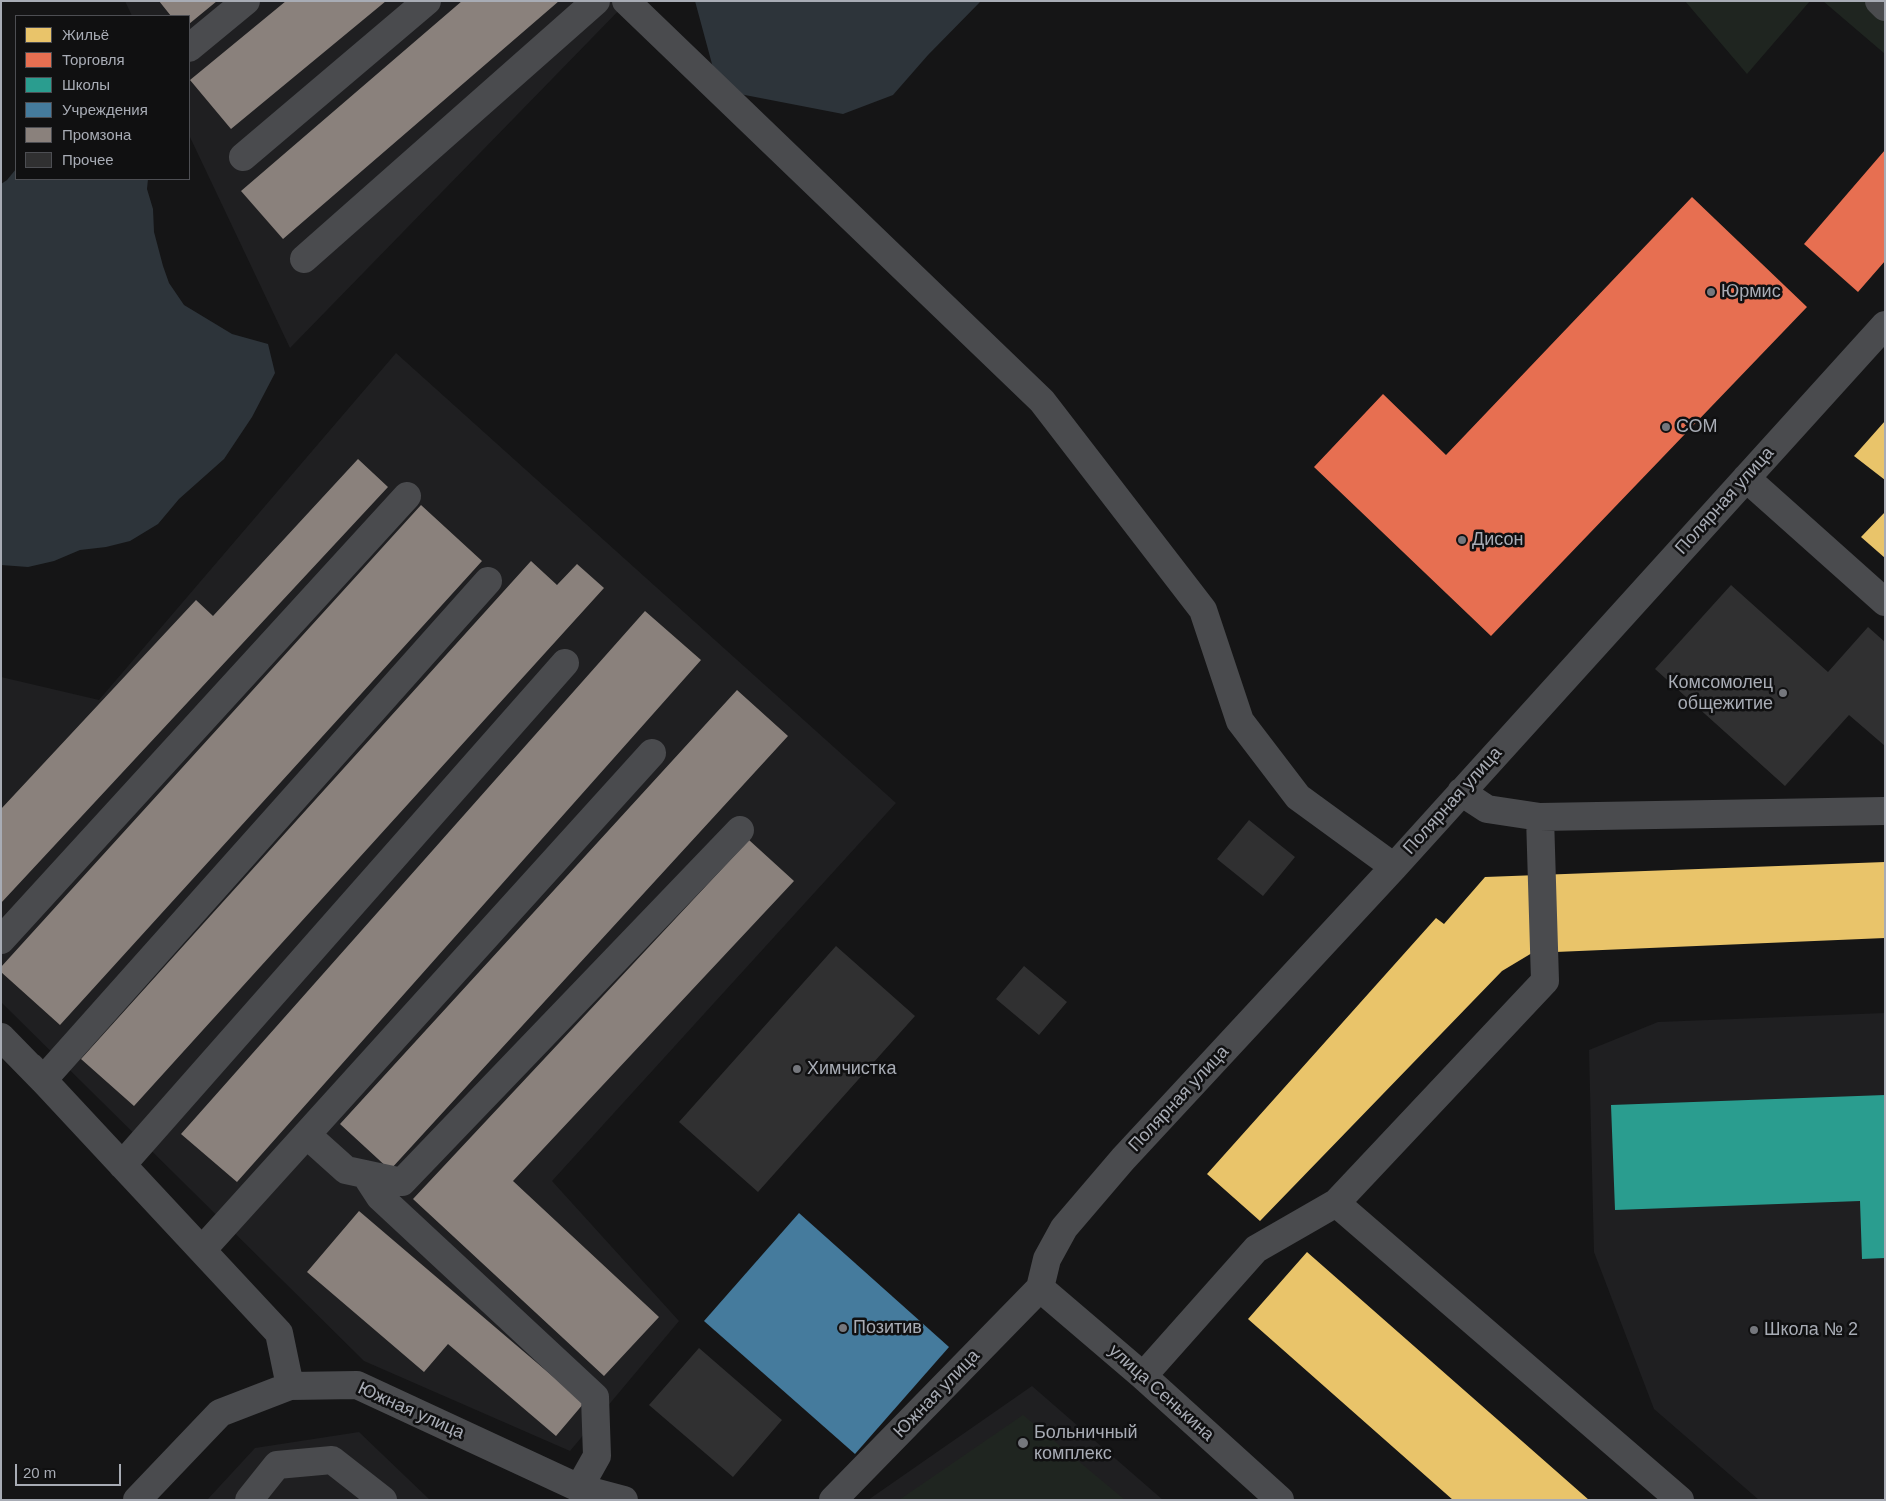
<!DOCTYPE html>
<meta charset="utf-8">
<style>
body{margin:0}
#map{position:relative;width:1886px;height:1501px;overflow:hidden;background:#151516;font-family:Helvetica,sans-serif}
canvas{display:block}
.frame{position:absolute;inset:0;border:2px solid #a8acb5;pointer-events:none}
.legend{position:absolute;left:15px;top:15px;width:175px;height:165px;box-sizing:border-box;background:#101011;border:1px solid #4d4e53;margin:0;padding:6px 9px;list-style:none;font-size:15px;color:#a8acb5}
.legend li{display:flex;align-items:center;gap:10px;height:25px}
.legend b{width:25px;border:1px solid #4d4e53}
.scale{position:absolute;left:15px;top:1464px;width:106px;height:22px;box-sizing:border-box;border:2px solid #a8acb5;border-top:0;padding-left:6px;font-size:15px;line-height:18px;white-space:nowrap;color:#a8acb5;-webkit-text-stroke:4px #101011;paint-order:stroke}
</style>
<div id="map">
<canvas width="1886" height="1501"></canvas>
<div class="frame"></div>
<ul class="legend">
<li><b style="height:14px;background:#e9c46a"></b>Жильё</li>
<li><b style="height:14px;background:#e76f51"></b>Торговля</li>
<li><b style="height:14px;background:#2a9d8f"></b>Школы</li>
<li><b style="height:14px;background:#457b9d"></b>Учреждения</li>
<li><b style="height:14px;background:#8a817c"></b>Промзона</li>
<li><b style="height:14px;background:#303031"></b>Прочее</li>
</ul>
<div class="scale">20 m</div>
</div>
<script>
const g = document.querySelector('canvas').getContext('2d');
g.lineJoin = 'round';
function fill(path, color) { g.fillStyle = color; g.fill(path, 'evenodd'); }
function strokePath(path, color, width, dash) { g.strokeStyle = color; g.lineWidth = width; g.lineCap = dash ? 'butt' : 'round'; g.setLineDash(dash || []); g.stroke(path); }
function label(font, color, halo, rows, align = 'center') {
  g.font = font + ' Helvetica,sans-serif'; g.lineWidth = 5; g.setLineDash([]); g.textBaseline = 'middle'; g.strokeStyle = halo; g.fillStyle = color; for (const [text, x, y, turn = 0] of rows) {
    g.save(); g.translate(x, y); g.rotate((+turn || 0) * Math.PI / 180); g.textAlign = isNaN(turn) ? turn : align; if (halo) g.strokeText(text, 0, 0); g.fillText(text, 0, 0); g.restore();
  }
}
const built = new Path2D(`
 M125,1h503l-338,347 -101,-213v-119h-57z
 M396,353l500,450 -344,378 127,140 -109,130 -206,-90 -363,-359v-325l98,23z
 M1885,1013v487h-126l-105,-91 -60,-157 -5,-202 69,-28z
 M1032,1386l131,114h-295z
 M359,1432l71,68h-223l48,-52z`);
const green = new Path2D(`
 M1685,1h125l-63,73z
 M1823,1h62v53z
 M1023,1415l102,85h-226z`);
const water = new Path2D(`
 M695,1h286l-53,54 -35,40 -50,19 -124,-24z
 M16,169v10h132l-1,10 6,20 1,23 9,34 6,17 15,22 48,29 36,10 7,29 -23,44 -28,42 -45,40 -21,25 -28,17 -24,6 -26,3 -26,11 -26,6 -27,-2v-381l6,-4z`);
const homes = new Path2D(`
 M1885,421v59l-31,-24z
 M1885,512v46l-24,-21z
 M1885,862v76l-353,15 -30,18 -242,250 -53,-47 229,-256 8,6 41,-47z
 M1307,1252l282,248h-136l-205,-181z`);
const shops = new Path2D(`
 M1885,150v111l-27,31 -54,-48z
 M1692,197l115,110 -316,329 -177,-169 69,-73 63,61z`);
const schools = new Path2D(`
 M1885,1095v163l-23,1 -2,-58 -245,9 -4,-105z`);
const public = new Path2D(`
 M799,1213l150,134 -94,107 -151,-133z`);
const industry = new Path2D(`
 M159,1h58l-28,23v-8h-18z
 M286,1h100l-155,128 -41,-49z
 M462,1h97l-276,238 -42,-48z
 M358,459l30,28 -387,416v-94l195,-209 17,16z
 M421,505l61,56 -422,464 -59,-53v-5z
 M531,561l26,24 20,-21 27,24 -470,518 -53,-47z
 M645,611l56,49 -464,522 -56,-48z
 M737,690l51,46 -398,434 -50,-46z
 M749,840l45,41 -281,300 146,136 -55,59 -191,-177z
 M359,1211l225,192 -28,33 -108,-92 -24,28 -117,-100z`);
const building = new Path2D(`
 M1731,585l97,87 40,-45 17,15v104l-36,-31 -64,71 -130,-117z
 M1249,820l46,37 -32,39 -46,-37z
 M836,946l79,70 -157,176 -79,-70z
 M1024,966l43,36 -28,33 -43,-36z
 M699,1348l83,72 -49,57 -84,-72z`);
const minor = new Path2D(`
 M626,1l416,400 161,209 37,111 58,76 96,70
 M1879,1l6,6
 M189,48l57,-47
 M243,157l184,-156
 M304,259l292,-258
 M1746,478l139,124
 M1461,792l26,17 53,8
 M1,940l406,-444
 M1,1037l42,43 445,-499
 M31,1067l248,266 11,53
 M307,1135l39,35 56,12 338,-352
 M122,1165l443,-502
 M365,1174l15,23 215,200 2,59 -18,32
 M202,1250l450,-497
 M1040,1288l7,-29 17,-31 59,-69 271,-292 491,-542
 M1040,1288l103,88 137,124
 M1143,1376l113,-127 80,-46
 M137,1500l83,-87 70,-27 67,-1 222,103 45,12
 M249,1500l28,-35 55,-5 51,40
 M833,1500l207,-212
 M1680,1500l-344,-297 209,-222 -5,-164 345,-6`);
const markers = [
 [1711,292,5,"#75777d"],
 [1666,427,5,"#75777d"],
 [1462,540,5,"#75777d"],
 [1783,693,5,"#75777d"],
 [797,1069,5,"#75777d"],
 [843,1328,5,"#75777d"],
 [1754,1330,5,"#75777d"],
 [1023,1443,6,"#75777d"]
];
const poiNames = [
 ["Юрмис",1721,292],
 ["СОМ",1676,427],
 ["Дисон",1472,540],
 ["Комсомолец",1773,683,"right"],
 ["общежитие",1773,704,"right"],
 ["Химчистка",807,1069],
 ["Позитив",853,1328],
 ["Школа № 2",1764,1330],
 ["Больничный",1034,1433],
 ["комплекс",1034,1454]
];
const streetNames = [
 ["Полярная улица",1725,501,-48],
 ["Полярная улица",1453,801,-48],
 ["Полярная улица",1179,1099,-47],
 ["улица Сенькина",1161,1393,42],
 ["Южная улица",937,1394,-46],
 ["Южная улица",411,1411,24]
];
fill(built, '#1f1f21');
fill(green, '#1f2520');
fill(water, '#2d343a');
fill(homes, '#e9c46a');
fill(shops, '#e76f51');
fill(schools, '#2a9d8f');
fill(public, '#457b9d');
fill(industry, '#8a817c');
fill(building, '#303031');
strokePath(minor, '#4a4b4e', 28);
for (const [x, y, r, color] of markers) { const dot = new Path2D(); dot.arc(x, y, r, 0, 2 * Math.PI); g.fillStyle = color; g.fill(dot); strokePath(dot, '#101011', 2); }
label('18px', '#a8acb5', '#101011', poiNames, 'left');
label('18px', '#a8acb5', '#101011', streetNames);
</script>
